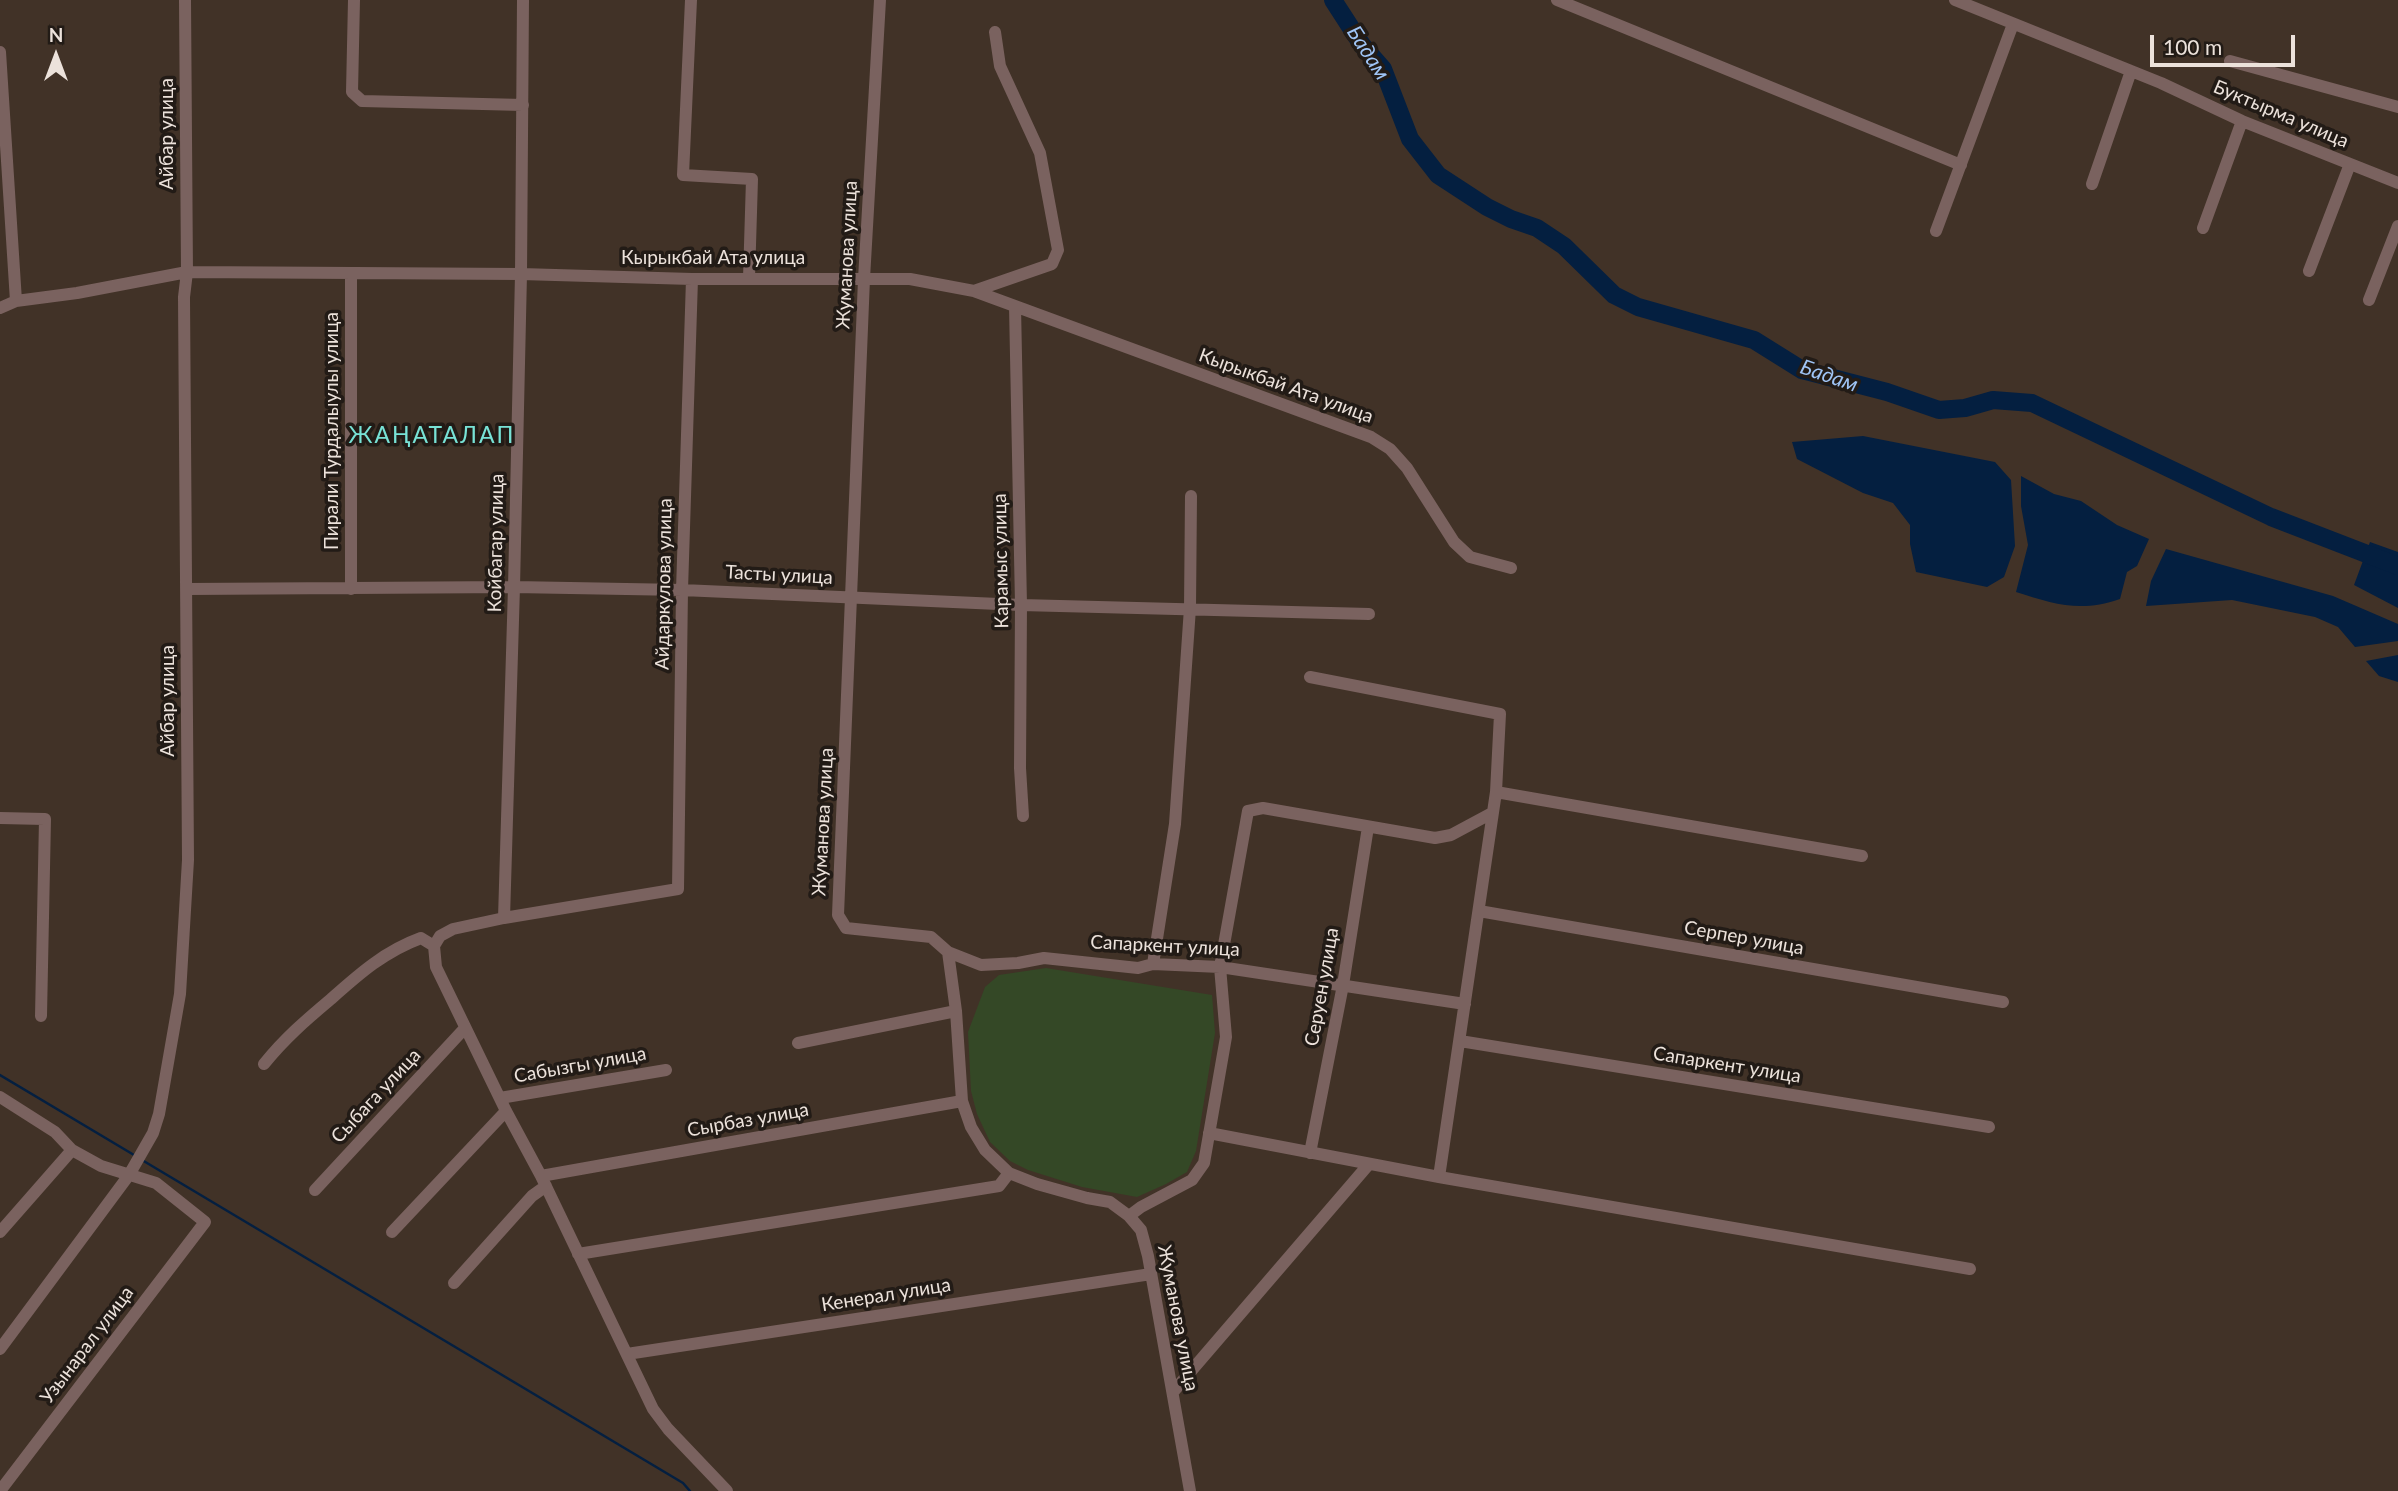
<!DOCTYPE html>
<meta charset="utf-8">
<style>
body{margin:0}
#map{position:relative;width:2398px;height:1491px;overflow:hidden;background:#413227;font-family:Lato,sans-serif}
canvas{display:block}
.north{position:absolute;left:21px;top:21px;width:70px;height:70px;-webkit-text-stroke:5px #221b16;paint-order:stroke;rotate:0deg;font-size:19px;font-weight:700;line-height:28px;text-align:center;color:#ece2db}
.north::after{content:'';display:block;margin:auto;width:24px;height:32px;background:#ece2db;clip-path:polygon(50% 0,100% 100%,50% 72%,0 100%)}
.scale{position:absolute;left:2150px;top:35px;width:145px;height:32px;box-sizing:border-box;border:4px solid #ece2db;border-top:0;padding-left:9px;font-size:21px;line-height:24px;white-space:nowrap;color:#ece2db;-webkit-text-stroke:5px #221b16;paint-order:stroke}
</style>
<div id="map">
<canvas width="2398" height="1491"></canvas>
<div class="north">N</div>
<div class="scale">100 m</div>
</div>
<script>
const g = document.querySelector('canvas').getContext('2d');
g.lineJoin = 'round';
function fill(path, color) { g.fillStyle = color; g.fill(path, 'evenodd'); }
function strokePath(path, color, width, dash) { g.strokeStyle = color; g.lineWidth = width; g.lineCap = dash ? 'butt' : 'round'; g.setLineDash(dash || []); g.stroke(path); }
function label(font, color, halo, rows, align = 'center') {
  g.font = font + ' Lato,sans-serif'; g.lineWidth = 7; g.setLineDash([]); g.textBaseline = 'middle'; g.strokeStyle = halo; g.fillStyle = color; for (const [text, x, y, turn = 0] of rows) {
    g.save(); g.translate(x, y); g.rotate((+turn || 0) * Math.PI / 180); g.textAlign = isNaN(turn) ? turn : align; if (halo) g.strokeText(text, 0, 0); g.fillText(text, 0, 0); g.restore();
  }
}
const green = new Path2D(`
 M1046,968l166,27 3,38 -19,118 -9,21 -21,12 -29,13 -55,-10 -54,-17 -18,-9 -20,-19 -13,-28 -6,-23 -3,-59 17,-45 14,-12z`);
const water = new Path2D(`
 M1863,436l132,26 16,18 4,66 -11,31 -17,10 -71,-15 -6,-28v-19l-17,-22 -30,-10 -66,-34 -5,-17z
 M2021,476l33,18 27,7 36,24 32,14 -12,27 -10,6 -7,27c-40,14 -66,5 -104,-7l12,-47 -7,-39z
 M2370,542l28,10v56l-44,-23z
 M2166,549l167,47 65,28v17l-43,6 -17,-20 -23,-10 -83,-17 -86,6 5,-25z
 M2398,655v27l-19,-6 -13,-15z`);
const stream = new Path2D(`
 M0,1075l134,80
 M142,1160l541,323 7,8`);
const river = new Path2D(`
 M1333,0l29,45 21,24 27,70 28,36 49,32 24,12 26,9 27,18 50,49 24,12 116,33 48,30 85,22 52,18 26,-2 28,-8 39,3 239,114 127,49`);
const minor = new Path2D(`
 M354,0l-2,92 10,9 161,4
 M691,0l-8,175 69,4 -3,99
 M880,0l-16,279 -26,636 8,13 85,9 17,15 8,59 6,90 9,26 14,23 24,23 28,11 50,14 23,4 19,14 12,14 7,26 42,235
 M1557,0l404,165
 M1955,0l206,83 81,38 156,62
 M0,52l16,249
 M2230,61l168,46
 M2092,184l39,-113
 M2203,228l39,-107
 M1936,231l77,-207
 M2309,271l41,-107
 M974,291l78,-27 6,-14 -18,-97 -40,-87 -5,-34
 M2369,300l29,-74
 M1015,306l6,299 -1,163 3,48
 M0,308l16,-7 61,-8 110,-21 334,2 171,5h218l64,12 397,146 19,12 17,19 47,74 16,15 41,11
 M187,589l327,-2 168,3 339,15 348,9
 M351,589v-316
 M1310,677l190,37 -4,78 -57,385
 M1496,792l366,64
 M0,818l45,1 -4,197
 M1479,911l524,91
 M504,918l10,-331 7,-313 2,-274
 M434,946l2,21 70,144 35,65 112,233 15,20 59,62
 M948,952l33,13 37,-2 26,-5 94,10 15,-4 67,3 245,37
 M1153,964l22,-140 15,-216 1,-112
 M1460,1041l529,86
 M798,1043l158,-32
 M264,1064c21,-26 42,-44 67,-65 28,-25 54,-48 90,-61l13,8 6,-10 13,-7 51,-11 174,-29 4,-299 10,-311
 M0,1097l55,35 17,18 29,16 55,17 49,39 -205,269
 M500,1098l166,-28
 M1209,1133l230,44 531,92
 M1310,1153l33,-168 25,-158
 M541,1176l421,-75
 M315,1190l150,-162
 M1129,1216l12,-9 51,-27 12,-17 22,-126 -6,-70 28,-156 15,-3 172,30 16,-3 41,-22
 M0,1232l72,-82
 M392,1232l114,-121
 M578,1254l421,-68 10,-13
 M454,1283l78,-87 14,-10
 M0,1349l129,-174 24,-42 6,-19 21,-120 8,-134 -4,-563 3,-25 -2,-272
 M627,1354l524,-80
 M1173,1392l196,-228`);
const streetNames = [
 ["Буктырма улица",2281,114,23],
 ["Айбар улица",167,134,-90],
 ["Жуманова улица",847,255,-87],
 ["Кырыкбай Ата улица",713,258],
 ["Кырыкбай Ата улица",1286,386,20],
 ["Пирали Турдалыулы улица",332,431,-90],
 ["Койбагар улица",496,543,-89],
 ["Карамыс улица",1001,561,-91],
 ["Тасты улица",779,575,3],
 ["Айдаркулова улица",664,584,-89],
 ["Айбар улица",168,701,-90],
 ["Жуманова улица",823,822,-87],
 ["Серпер улица",1744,938,10],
 ["Сапаркент улица",1165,946,3],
 ["Серуен улица",1322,987,-80],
 ["Сабызгы улица",580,1065,-10],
 ["Сапаркент улица",1727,1065,9],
 ["Сыбага улица",376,1096,-47],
 ["Сырбаз улица",748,1120,-10],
 ["Кенерал улица",886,1295,-9],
 ["Жуманова улица",1178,1318,79],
 ["Узынарал улица",87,1345,-53]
];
const waterNames = [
 ["Бадам",1368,53,57],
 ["Бадам",1829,376,19]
];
const quarterNames = [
 ["ЖАҢАТАЛАП",432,436]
];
fill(green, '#344826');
fill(water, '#041f40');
strokePath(stream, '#041f40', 2.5);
strokePath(river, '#041f40', 18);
strokePath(minor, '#7a625f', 12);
label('19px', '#ece2db', '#221b16', streetNames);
label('italic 21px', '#9fc4f5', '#221b16', waterNames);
g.letterSpacing = '2px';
label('23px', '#78e2d6', '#221b16', quarterNames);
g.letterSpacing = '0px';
</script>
